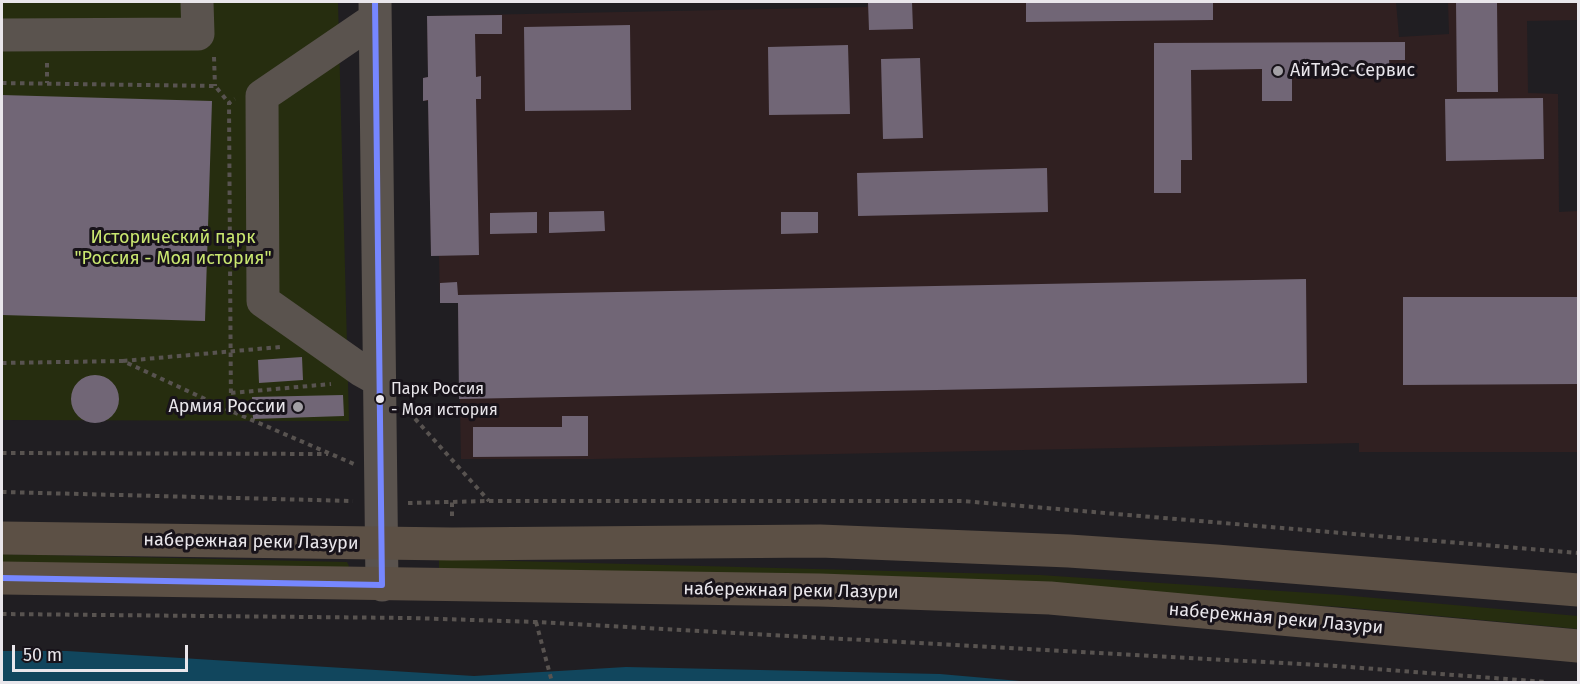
<!DOCTYPE html>
<meta charset="utf-8">
<style>
body{margin:0}
#map{position:relative;width:1580px;height:684px;overflow:hidden;background:#201e22;font-family:"Fira Sans",sans-serif}
canvas{display:block}
.frame{position:absolute;inset:0;border:3px solid #e9e6eb;pointer-events:none}
.scale{position:absolute;left:12px;top:645px;width:176px;height:27px;box-sizing:border-box;border:3px solid #e9e6eb;border-top:0;padding-left:8px;font-size:18px;line-height:21px;white-space:nowrap;color:#e9e6eb;-webkit-text-stroke:4px #18131a;paint-order:stroke}
</style>
<div id="map">
<canvas width="1580" height="684"></canvas>
<div class="frame"></div>
<div class="scale">50 m</div>
</div>
<script>
const g = document.querySelector('canvas').getContext('2d');
g.lineJoin = 'round';
function fill(path, color) { g.fillStyle = color; g.fill(path, 'evenodd'); }
function strokePath(path, color, width, dash) { g.strokeStyle = color; g.lineWidth = width; g.lineCap = dash ? 'butt' : 'round'; g.setLineDash(dash || []); g.stroke(path); }
function label(font, color, halo, rows, align = 'center') {
  g.font = font + ' "Fira Sans",sans-serif'; g.lineWidth = 6; g.setLineDash([]); g.textBaseline = 'middle'; g.strokeStyle = halo; g.fillStyle = color; for (const [text, x, y, turn = 0] of rows) {
    g.save(); g.translate(x, y); g.rotate((+turn || 0) * Math.PI / 180); g.textAlign = isNaN(turn) ? turn : align; if (halo) g.strokeText(text, 0, 0); g.fillText(text, 0, 0); g.restore();
  }
}
const industrial = new Path2D(`
 M868,2h528l3,35 50,-3 -1,-32h130v18l-51,1 1,72 30,1 1,118 19,-1v241h-219v-9l-765,16h-133l-3,-156h-18l-1,-47h-8l-3,-155h-5v-23l5,-1 -1,-61 440,-9z`);
const green = new Path2D(`
 M2,2h336l11,419 -347,-1z
 M2,554l345,8 2,4 -4,6 -343,-7z
 M439,559l601,16 301,20 237,21v13l-237,-22 -297,-19 -605,-17z`);
const water = new Path2D(`
 M2,651h65l407,25 152,-9 314,7 91,8h-1029z`);
const building = new Path2D(`
 M868,2h44l1,27 -44,1z
 M1026,2h187v18l-187,2z
 M1456,2h41l1,90h-41z
 M502,15v19h-27l1,43 5,-1v23h-5l3,156 -48,1 -3,-156 -5,1v-23l5,-1 -1,-61z
 M630,25l1,85 -106,1 -1,-84z
 M1405,42v18h-16l1,12h-98v29h-30v-32l-71,1 1,90h-11v33h-27v-150z
 M848,45l2,69 -81,1 -1,-68z
 M920,58l3,80 -40,1 -2,-80z
 M2,95l210,6 -7,220 -203,-6z
 M1543,98l1,61 -98,2 -1,-62z
 M1047,168l1,44 -190,4 -1,-43z
 M604,211l1,20 -56,2v-21z
 M537,212v21l-47,1v-21z
 M781,212h37v21l-37,1z
 M1306,279l1,104 -848,16 -1,-96h-18v-20l17,-1 1,13z
 M1403,297h175v87l-175,1z
 M302,357l1,23 -44,3 -1,-23z
 M71 399a24 24 0 1 1 48 0a24 24 0 1 1-48 0Z
 M343,395l1,21 -91,3 -1,-22z
 M562,416h26v40l-115,1v-30h89z`);
const path = new Path2D(`
 M214,57l1,29
 M47,63v20
 M2,83l213,3 14,17
 M123,361l157,-14
 M2,363l121,-2 108,50 123,53
 M231,393l100,-9
 M231,411l-2,-308 6,-4
 M409,412l80,89
 M2,453l326,1
 M2,492l351,9
 M408,503l81,-2h474l615,52
 M452,516v-14
 M2,614l408,4 126,4 800,44 210,16
 M536,622l16,60`);
const minor = new Path2D(`
 M375,2l7,583
 M375,19l-113,77 1,205 98,69 18,10
 M2,35l196,-1 -1,-32`);
const major = new Path2D(`
 M2,538l450,6 368,-3 249,10 147,10 362,29
 M2,578l818,12 230,8 528,48`);
const bus1 = new Path2D(`
 M2,578l380,7 -7,-583`);
const markers = [
 [1278,71,6,"#a3a0a5"],
 [380,399,5,"#e9e6eb"],
 [298,407,6,"#a3a0a5"]
];
const busNames = [
 ["Парк Россия",391,390],
 ["- Моя история",391,411]
];
const poiNames = [
 ["АйТиЭс-Сервис",1290,71],
 ["Армия России",286,407,"right"]
];
const parkNames = [
 ["Исторический парк",173,238],
 ["\"Россия - Моя история\"",173,259]
];
const streetNames = [
 ["набережная реки Лазури",251,542,1],
 ["набережная реки Лазури",791,591,1],
 ["набережная реки Лазури",1276,619,5]
];
fill(industrial, '#302021');
fill(green, '#262d0f');
fill(water, '#11465d');
fill(building, '#716676');
strokePath(path, '#585350', 4, [4.5, 4.5]);
strokePath(minor, '#5a534e', 33);
strokePath(major, '#5c5045', 33);
strokePath(bus1, '#7687ff', 6);
for (const [x, y, r, color] of markers) { const dot = new Path2D(); dot.arc(x, y, r, 0, 2 * Math.PI); g.fillStyle = color; g.fill(dot); strokePath(dot, '#18131a', 2); }
label('16px', '#e9e6eb', '#18131a', busNames, 'left');
label('18px', '#e9e6eb', '#18131a', poiNames, 'left');
label('18px', '#cae770', '#18131a', parkNames);
label('18px', '#e9e6eb', '#18131a', streetNames);
</script>
